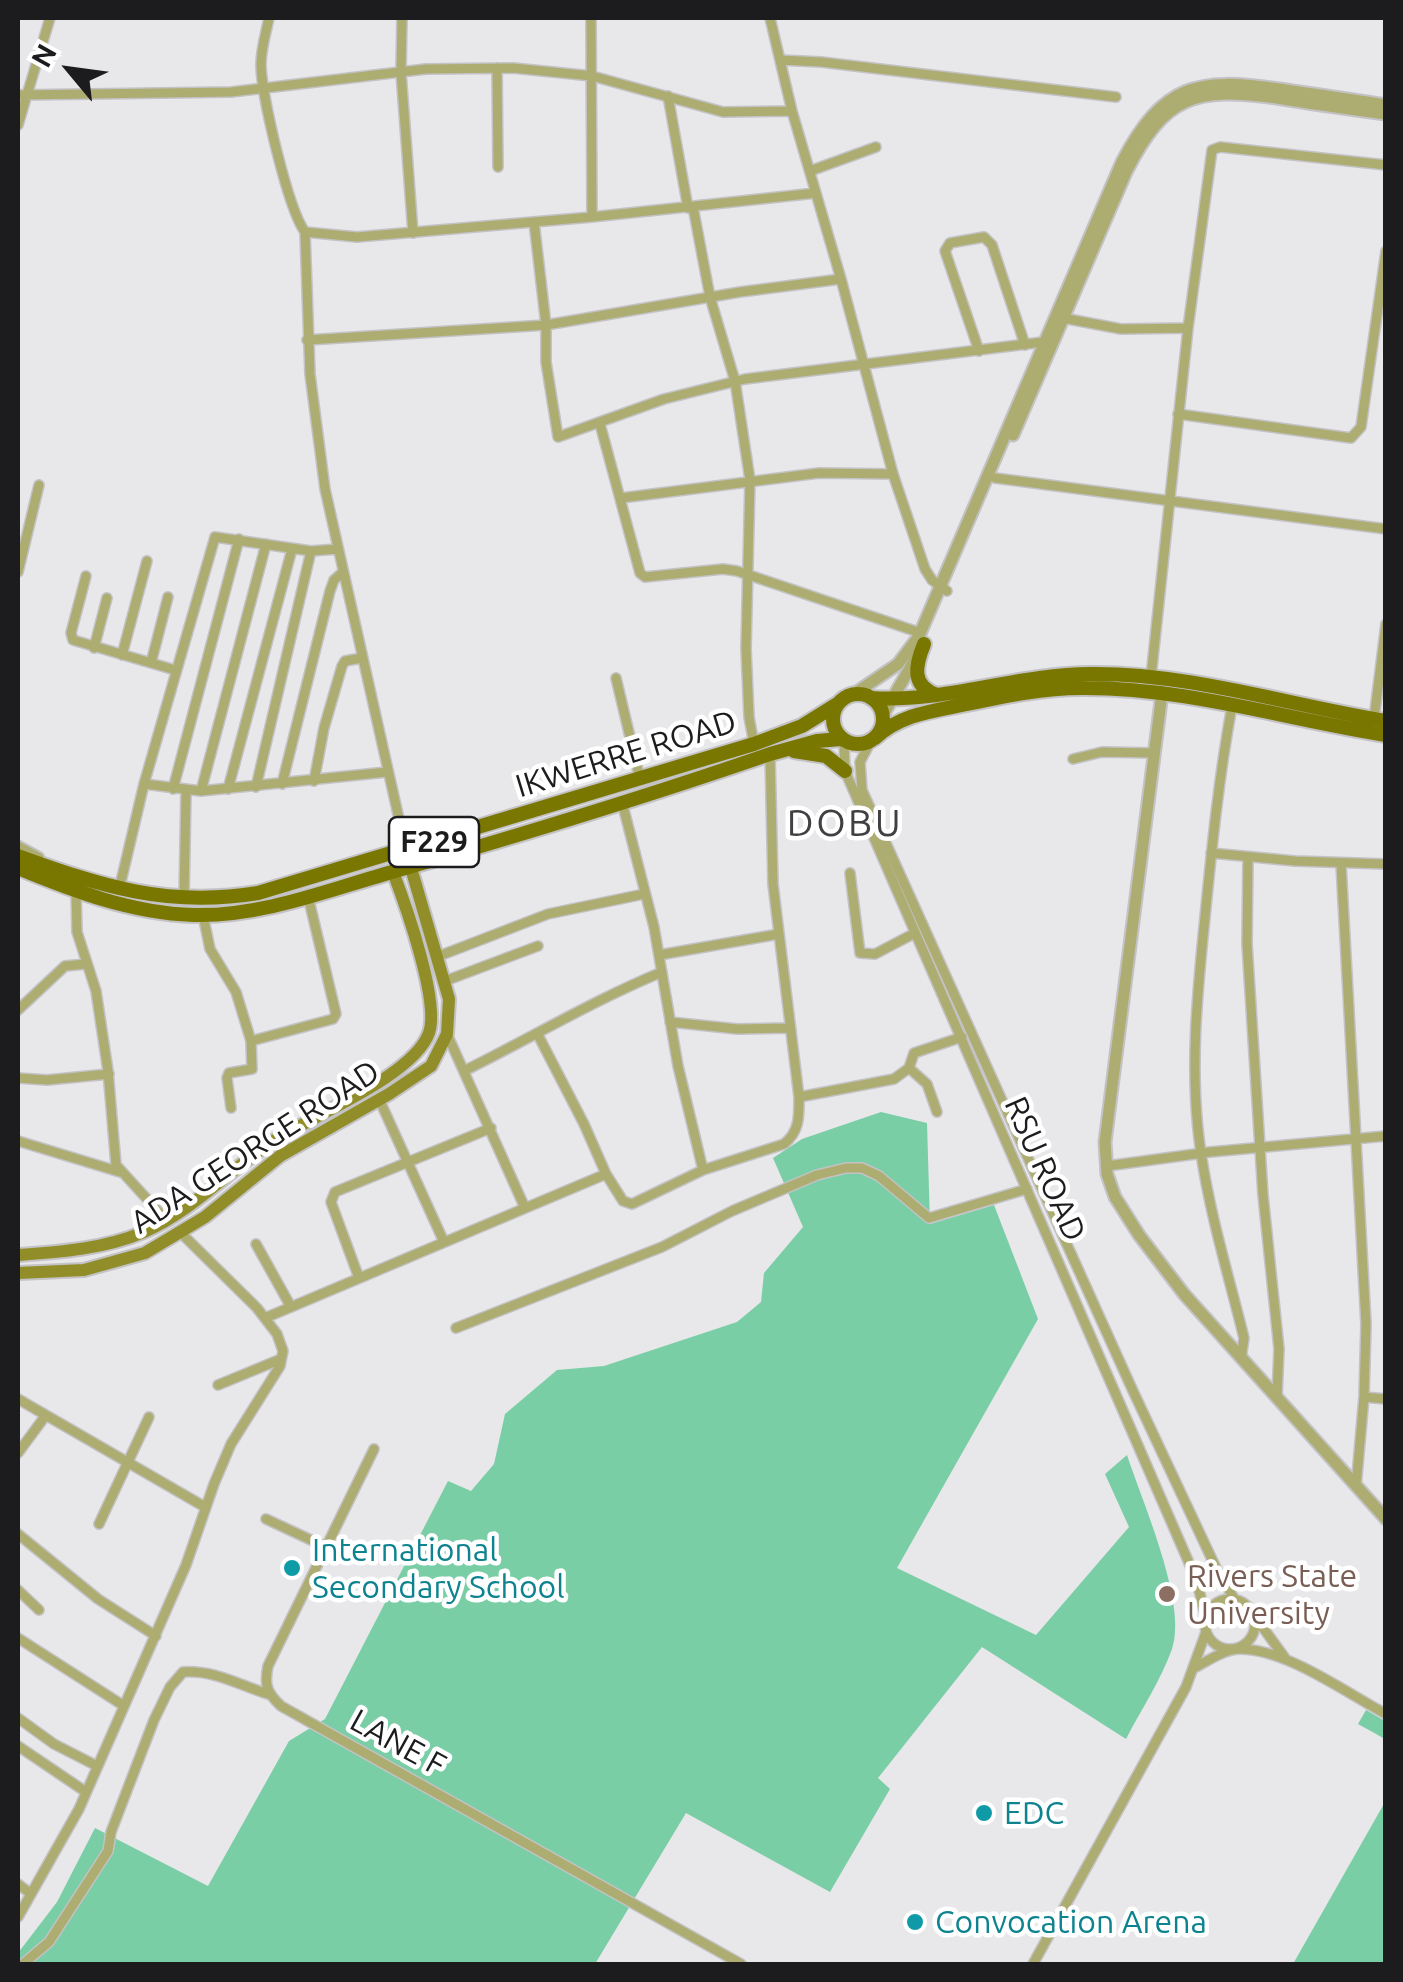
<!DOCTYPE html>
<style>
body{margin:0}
#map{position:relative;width:1403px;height:1982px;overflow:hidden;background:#e8e7ea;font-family:Ubuntu,sans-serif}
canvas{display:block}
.frame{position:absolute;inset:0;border:20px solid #1c1b1d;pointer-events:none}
.north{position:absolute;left:20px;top:20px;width:100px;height:100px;-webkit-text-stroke:8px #fff;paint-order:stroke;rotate:299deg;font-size:28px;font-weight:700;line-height:40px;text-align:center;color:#1c1b1d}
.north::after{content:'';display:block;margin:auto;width:35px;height:45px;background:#1c1b1d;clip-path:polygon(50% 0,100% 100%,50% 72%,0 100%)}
</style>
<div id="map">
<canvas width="1403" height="1982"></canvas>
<div class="frame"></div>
<div class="north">N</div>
</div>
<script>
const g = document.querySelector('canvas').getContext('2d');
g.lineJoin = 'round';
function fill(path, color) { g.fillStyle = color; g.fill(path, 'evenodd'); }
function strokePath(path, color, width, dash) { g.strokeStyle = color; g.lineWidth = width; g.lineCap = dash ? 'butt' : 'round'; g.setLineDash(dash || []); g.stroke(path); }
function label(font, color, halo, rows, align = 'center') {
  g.font = font + ' Ubuntu,sans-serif'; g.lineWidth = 9; g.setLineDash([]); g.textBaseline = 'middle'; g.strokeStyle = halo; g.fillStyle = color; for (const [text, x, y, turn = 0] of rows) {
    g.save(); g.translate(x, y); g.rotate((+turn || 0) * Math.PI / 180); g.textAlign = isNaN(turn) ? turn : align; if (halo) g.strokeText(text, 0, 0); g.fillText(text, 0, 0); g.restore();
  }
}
const green = new Path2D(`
 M881,1112l46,11 3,101 64,-19 44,114 -141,249 139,67 93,-108 -24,-53 22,-19c15,46 61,149 45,194 -11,31 -31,61 -46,90l-144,-92 -104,131 12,11 -60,103 -144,-79 -91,151h-577v-11l39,-51 38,-74 113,58 81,-145 36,-22 123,-238 23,10 23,-27 11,-50 52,-44 47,-4 133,-44 24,-20 3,-29 39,-46 -30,-69 29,-19z
 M1366,1710l19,11v18l-27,-15z
 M1385,1802v162h-92z`);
const minor = new Path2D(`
 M269,18c-3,15 -8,31 -8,46 0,30 27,145 44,168l52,5 235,-20 224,-24
 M402,18l-1,54 12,161
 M591,18l1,199
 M770,18l22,93 49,168 52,195 32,95 7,11 15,11
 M780,60l41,2 295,35
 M497,68l1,99
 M18,95l213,-3 195,-23 87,-1 79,8 131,36 69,-1
 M668,96l20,112
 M18,125l32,-107
 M810,171l66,-24
 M693,207l17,90 25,84 15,99 -4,168 3,69 5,27
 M534,222l12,103v37l12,75 106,-38 81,-20 298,-37
 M305,232l5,142 15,115 81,361
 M1063,318l58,11 67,-1
 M307,340l239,-15 194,-33 101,-13
 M979,351l-34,-100 5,-8 34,-6 8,8 33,100
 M1178,414l173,24 10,-11 25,-176
 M600,424l40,149 5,4 78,-8 14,2 184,62
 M995,478l391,51
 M621,498l198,-25 74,1
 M18,572l21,-87
 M86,576l-15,57 2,7 102,30
 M94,648l13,-50
 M122,655l25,-94
 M151,663l17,-66
 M1151,677l37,-349 24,-178 8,-3 166,18
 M616,678l24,101
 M1232,706c-13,70 -20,140 -27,211 -8,78 -16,158 -4,236 9,62 28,124 43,185l-3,21
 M1374,719l12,-95
 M844,740l1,31 351,808 10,38
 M871,741l-11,21 2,28 271,601 84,179 18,30
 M1073,759l29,-7 52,1
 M314,781l10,-53 18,-62 3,-5 17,-3
 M144,784l57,7 186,-19
 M282,784l48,-193 4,-11 9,-8
 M256,787l55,-236
 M173,789l66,-250
 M228,789l64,-240
 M201,791l65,-247
 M622,802l32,125 24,139 25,104
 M1211,853l84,8 91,3
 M1248,857l-1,87 16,251 16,154 -2,48
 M1341,864l25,460 -2,73 -8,90
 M850,873l10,80 15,1 40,-21
 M119,890l25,-106 71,-247 96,14 27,-2
 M76,892l1,40 19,59 12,80 8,94 51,56
 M184,899l2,-108
 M203,915l7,34 26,43 15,49 1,28 -23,4 -2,5 4,30
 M659,955l120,-21
 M439,956l109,-42 96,-20
 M445,981l93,-35
 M18,1010l47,-44 21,-2
 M670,1022l67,7 53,-1
 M447,1034l78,174
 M538,1035l46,89 22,50 17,27 9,3 71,-34 81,-26c16,-13 15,-28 15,-47l-26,-213 -3,-130
 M251,1041l82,-22 3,-5 -28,-118
 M909,1068l18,16 10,28
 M464,1071c67,-33 130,-71 198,-99
 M18,1078l29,2 62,-6
 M799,1097l95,-18 15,-11 5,-15 48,-16
 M379,1099l65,143
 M18,1141l102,31
 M1107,1166l103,-14 176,-16
 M256,1244l35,63
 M359,1278l-28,-76 4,-10 156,-64
 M265,1318l341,-144
 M456,1328l206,-81 70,-36 85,-36 29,-7h16l17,8 50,42 98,-29
 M218,1385l63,-26
 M1364,1397l22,2
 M18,1399l187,108
 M374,1449l-106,217c-4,19 -1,27 13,40l460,258
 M18,1453l28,-38
 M266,1519l60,28
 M99,1524l50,-107
 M18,1534l80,65 58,37
 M18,1590l21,20
 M1205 1624a25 25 0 1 1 50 0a25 25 0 1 1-50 0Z
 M1256,1618l29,40
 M18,1638l106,68
 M1196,1667c13,-7 29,-18 44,-18 46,0 105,43 146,65
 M18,1718l36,26 43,22
 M18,1746l68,46
 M18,1884l13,10
 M18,1917l61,-108 107,-244 28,-81 17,-40 49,-78 3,-15 -6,-17 -20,-26 -77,-76
 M23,1964l26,-22 59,-91 3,-19 43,-112 16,-33 13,-15c32,-2 56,13 85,22
 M1033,1964l153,-277 20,-55`);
const tertiary = new Path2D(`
 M1013,435l113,-263c39,-77 69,-85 151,-74 36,6 72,11 109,16
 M1162,693l-57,449 2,32 8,23 24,38 45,59 202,225
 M854,694l44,-30 21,-28 203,-474c41,-78 75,-85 157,-73 35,5 71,10 107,16
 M883,715l35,-61
 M18,847l20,11`);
const secondary = new Path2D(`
 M18,1255c42,-3 86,-6 126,-23 50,-22 86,-63 131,-92 39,-25 138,-64 154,-107 11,-31 -23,-127 -36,-161
 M18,1273l66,-3 61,-17 60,-36 75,-61 109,-62 42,-28 16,-32 2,-35 -38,-131`);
const primary = new Path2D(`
 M924,644c-9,22 -13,42 13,51
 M833 719a25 25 0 1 1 50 0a25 25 0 1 1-50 0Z
 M871,698c74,5 145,-24 220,-24 99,-1 197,31 295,47
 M875,738c26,-24 58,-27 92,-34 38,-8 75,-16 114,-16 103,-1 204,31 305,47
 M794,751l32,5 19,15
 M18,856c83,30 149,52 240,37l496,-149 48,-18 37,-23
 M18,868c56,23 113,45 175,47 65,2 130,-23 192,-41 129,-37 258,-76 385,-120l47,-13 24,-2`);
const markers = [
 [292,1568,10,"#0f9aa8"],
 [1167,1594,10,"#8d6e63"],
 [984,1813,10,"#0f9aa8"],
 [915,1922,10,"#0f9aa8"]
];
const shields = [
 [434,842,90]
];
const shieldNames = [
 ["F229",434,842]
];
const streetNames = [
 ["IKWERRE ROAD",626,754,-17],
 ["ADA GEORGE ROAD",255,1147,-33],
 ["RSU ROAD",1045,1169,66],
 ["LANE F",398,1743,29]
];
const cultureNames = [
 ["International",312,1550],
 ["Secondary School",312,1587],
 ["EDC",1004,1813],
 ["Convocation Arena",935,1922]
];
const educationNames = [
 ["Rivers State",1187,1576],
 ["University",1187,1613]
];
const quarterNames = [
 ["DOBU",845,823]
];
fill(green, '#7acea6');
strokePath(minor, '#c3c2c5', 12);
strokePath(tertiary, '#c3c2c5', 15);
strokePath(secondary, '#c3c2c5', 16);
strokePath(primary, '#c3c2c5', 18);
strokePath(minor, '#adac71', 9);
strokePath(tertiary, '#adac71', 11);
strokePath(secondary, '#918e29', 12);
strokePath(primary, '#7a7700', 14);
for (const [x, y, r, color] of markers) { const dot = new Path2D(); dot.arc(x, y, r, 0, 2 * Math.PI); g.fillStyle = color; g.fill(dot); strokePath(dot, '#fff', 4); }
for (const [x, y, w] of shields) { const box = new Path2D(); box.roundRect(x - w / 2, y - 25, w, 50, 8); g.fillStyle = '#fff'; g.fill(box); strokePath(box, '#1c1b1d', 2.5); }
label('bold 30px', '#1c1b1d', null, shieldNames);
label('32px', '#1c1b1d', '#fff', streetNames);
label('32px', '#0d838f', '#fff', cultureNames, 'left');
label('32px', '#785e54', '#fff', educationNames, 'left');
g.letterSpacing = '2.5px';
label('38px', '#403f42', '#fff', quarterNames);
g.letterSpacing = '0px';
</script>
